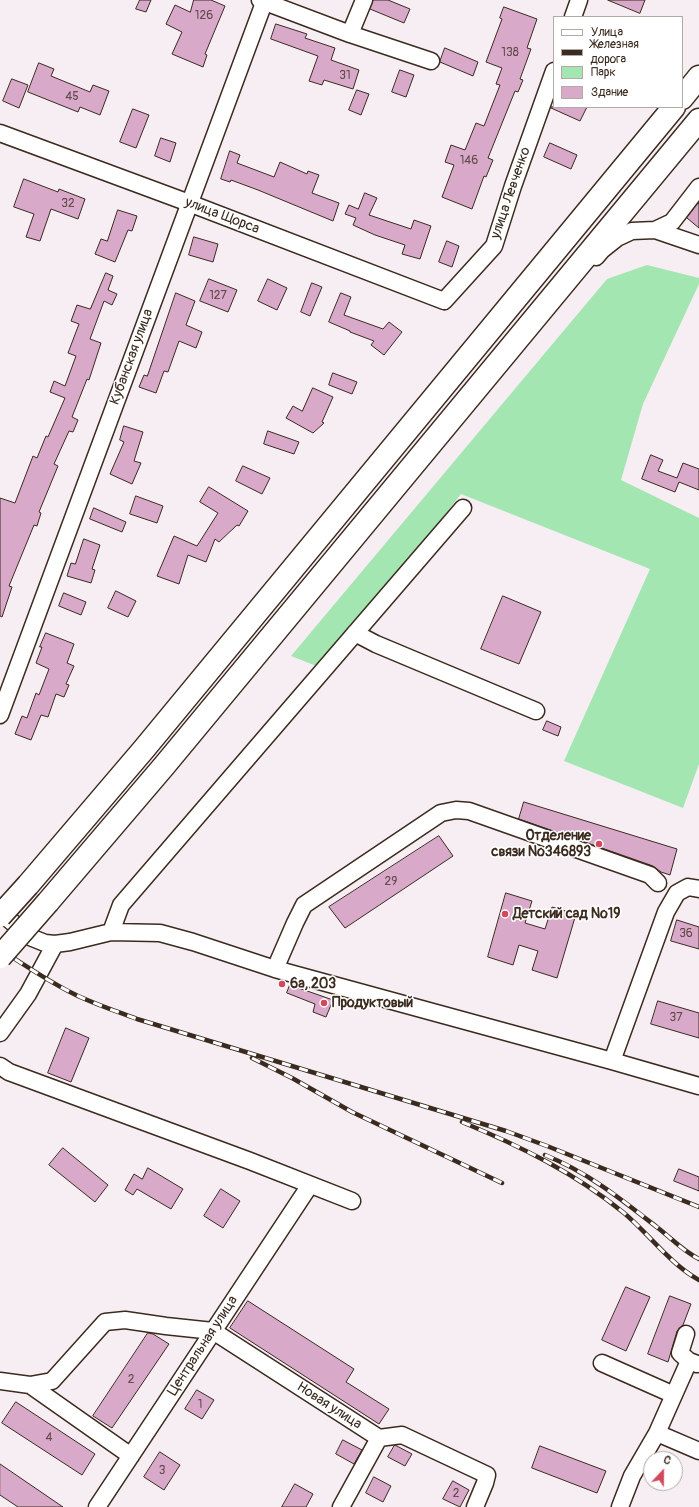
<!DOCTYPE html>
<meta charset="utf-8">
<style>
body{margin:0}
#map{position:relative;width:699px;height:1507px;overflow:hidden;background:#f7eef4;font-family:Pangolin,sans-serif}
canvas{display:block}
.legend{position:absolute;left:553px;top:16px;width:130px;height:92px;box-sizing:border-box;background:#fff;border:1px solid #b1aaa5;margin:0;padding:5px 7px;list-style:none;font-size:12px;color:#3b2a1e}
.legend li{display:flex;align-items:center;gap:8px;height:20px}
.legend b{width:20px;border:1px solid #b1aaa5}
.north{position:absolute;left:643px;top:1451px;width:40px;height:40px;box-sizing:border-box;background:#fff;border:1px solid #b1aaa5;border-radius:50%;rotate:22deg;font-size:11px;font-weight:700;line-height:16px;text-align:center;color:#3b2a1e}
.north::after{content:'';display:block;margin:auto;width:14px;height:18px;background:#d1495b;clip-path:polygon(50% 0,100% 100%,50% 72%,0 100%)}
</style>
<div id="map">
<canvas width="699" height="1507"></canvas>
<ul class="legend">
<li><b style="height:5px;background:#fff"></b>Улица</li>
<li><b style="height:5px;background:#3b2a1e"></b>Железная дорога</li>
<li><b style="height:11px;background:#a3e6b1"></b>Парк</li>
<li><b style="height:11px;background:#d9a9ca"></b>Здание</li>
</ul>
<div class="north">С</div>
</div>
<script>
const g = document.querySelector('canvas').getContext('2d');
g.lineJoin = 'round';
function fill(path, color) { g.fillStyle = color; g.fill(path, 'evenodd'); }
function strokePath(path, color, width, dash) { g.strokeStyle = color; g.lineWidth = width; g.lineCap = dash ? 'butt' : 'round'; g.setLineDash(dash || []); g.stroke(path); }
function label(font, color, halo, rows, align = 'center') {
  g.font = font + ' Pangolin,sans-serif'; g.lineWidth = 3; g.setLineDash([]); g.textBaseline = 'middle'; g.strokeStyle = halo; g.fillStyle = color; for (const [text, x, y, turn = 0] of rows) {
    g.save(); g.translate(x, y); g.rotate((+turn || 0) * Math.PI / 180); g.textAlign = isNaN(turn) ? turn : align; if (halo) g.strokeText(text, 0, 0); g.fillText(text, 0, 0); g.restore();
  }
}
const green = new Path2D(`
 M647,265l52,13v6l-56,120 -22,76 78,38v246l-16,44 -119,-47 86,-192 -189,-75 -137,175 -33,-13 316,-377z`);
const building = new Path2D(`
 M140,0h11l-5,12 -10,-3z
 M194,0h17l14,6 -20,48 2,1 -4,12 -31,-13 10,-22 -16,-8 9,-19 15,7z
 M373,0h15l22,9 -6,14 -34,-14z
 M608,0h37l-5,13z
 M504,7l33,12 -10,29 4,1 -11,30 3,1 -5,12 -3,-1 -27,67 5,2 -7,17 -2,-1 -12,33 -30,-12 12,-32 -9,-3 6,-17 14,5 11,-27 8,3 16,-41 -4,-1 6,-16 -16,-6 16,-43 -2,-1z
 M276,24l31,10 -2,4 30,10 -4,12 28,10 -6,19 -29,-9 -2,5 -13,-4 9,-25 -47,-17z
 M445,48l33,14 -5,14 -33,-14z
 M39,63l15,6 -3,7 39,16 3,-7 16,6 -9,24 -20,-8 -2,5 -50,-20z
 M400,70l14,5 -8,22 -14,-5z
 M12,79l16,6 -9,23 -16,-7z
 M357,90l12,4 -8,21 -12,-5z
 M551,107h36l-7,14 -29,-13z
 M133,109l16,6 -13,33 -16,-6z
 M161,138l15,5 -6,19 -15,-6z
 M550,143l27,12 -6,14 -27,-12z
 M230,151l10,4 -3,8 37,14 6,-15 27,12 1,-3 11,4 -7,18 27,10 -6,18 -75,-31 -27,-10 -1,2 -9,-3z
 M24,179l34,13 1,-3 26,10 -7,20 -27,-10 -11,32 -14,-4 8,-23 -20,-7z
 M365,193l12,5 -8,17 42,14 3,-9 17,6 -11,33 -18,-5 3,-9 -30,-10 -22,-10 3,-7 -11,-4 4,-9 9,4z
 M698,203l1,1v24l-12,-10z
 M118,210l19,6 -5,15 -4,-1 -13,32 -20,-8 6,-15 6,2z
 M194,237l24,7 -5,18 -24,-7z
 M447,241l12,5 -7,21 -13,-5z
 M106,273l7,3 -5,14 9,4 -5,11 -8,-4 -14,38 11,4 -12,37 -2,-1 -15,38 6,3 -5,12 -4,-1 -15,33 4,2 -19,46 2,1 -4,13 -3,-1 -25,61 3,1 -10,30 -2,-1v-118l15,5 18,-47 4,2 9,-22 2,1 17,-39 -15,-6 4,-11 11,5 11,-30 -8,-3 11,-29 -8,-3 6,-16 13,4z
 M209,279l28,11 -9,22 -28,-11z
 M268,279l19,9 -10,22 -19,-9z
 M312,283l10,4 -12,29 -9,-4z
 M176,293l19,8 -9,24 16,7 -6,16 -17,-7 -11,31 -4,-1 -8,22 -17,-6 5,-12 3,1z
 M341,293l10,4 -7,18 39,14 6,-7 13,10 -18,23 -13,-10 3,-4 -24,-9v-1l-21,-9z
 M333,373l24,9 -5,12 -23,-9z
 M313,388l20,9 -11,25 2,1 -11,10 -27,-15 7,-12 9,5z
 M124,426l19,6 -9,29 7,2 -9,21 -22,-10 14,-32 -4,-2z
 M268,431l31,11 -5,12 -30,-10z
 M651,455l12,5 -5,11 19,7 6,-15 16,6v21l-20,-8 -4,10 -33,-13z
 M243,466l27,12 -8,16 -26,-13z
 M209,487l39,24 -9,15 -2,-1 -18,17 -4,-3 -9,23 -18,-7 -9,29 -22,-8 17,-40 23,10 21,-33 -18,-11z
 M136,496l27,10 -6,17 -27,-9z
 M94,508l32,14 -4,10 -32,-13z
 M84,539l16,6 -8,24 3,1 -4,13 -24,-7 4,-13 4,1z
 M116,591l20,10 -8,16 -20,-9z
 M64,593l22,9 -5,13 -22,-9z
 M503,596l38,16 -22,52 -38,-15z
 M46,633l28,11 -7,19 7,3 -8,18 3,1 -5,12 -8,-3 -8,23 -7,-2 -10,25 -16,-6 7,-18 5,2 9,-25 3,2 10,-26 -13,-6 6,-16h-2z
 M547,721l14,6 -3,9 -15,-6z
 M524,802l153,47 -7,26 -9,-3 -8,-6 -134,-47z
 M439,836l14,20 -108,72 -16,-21z
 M506,893l26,8 -7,22 20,6 7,-22 24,7 -19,64 -25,-8 6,-19 -19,-6 -6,20 -25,-8z
 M677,920l22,7v22l-28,-8z
 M290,985l43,15 -7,17 -13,-5 2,-8 -28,-11z
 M658,1001l41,12v25l-48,-14z
 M66,1028l23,10 -18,44 -23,-9z
 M63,1148l45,37 -13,17 -46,-37z
 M148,1168l35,21 -12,20 -34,-20 -4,6 -8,-5 9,-16 8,5z
 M679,1169l20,8v14l-25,-10z
 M221,1189l19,12 -17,27 -19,-12z
 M626,1287l24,10 -24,54 -24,-11z
 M670,1296l21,8 -8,21 -6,6 -9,31 -20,-8z
 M248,1301l106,68 -8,13 43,27 -10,15 -149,-96z
 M148,1333l5,1 16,10 -57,84 -19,-12z
 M197,1390l17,10 -12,19 -17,-10z
 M16,1402l79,52 -13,21 -80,-52z
 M343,1440l19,10 -8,14 -18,-10z
 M395,1445l17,9 -7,12 -17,-9z
 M540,1446l66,25 -9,22 -65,-25z
 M160,1452l20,13 -16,25 -20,-13z
 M0,1464l63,43h-45l-18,-12z
 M374,1477l17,9 -8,16 -17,-9z
 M453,1481l16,9 -9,17 -17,-8z
 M295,1484l18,10 -7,13h-24z`);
const minor = new Path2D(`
 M260,0l90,34 14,-34
 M573,17l6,-17
 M350,34l81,27
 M0,133l189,70 255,98 50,-55 19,-60 41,-115
 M655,230l44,15
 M596,257l6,-7 15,-12 15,-7 23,-1 17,-8 27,-35
 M355,633l21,11 160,67
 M0,715l265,-715
 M0,912l30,25 15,6 10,1 15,-2 41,-10 49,1 33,9 82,27 337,92 87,25
 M111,932l10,-27 342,-397
 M275,969l20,-46 9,-18 137,-92 15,-3 13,1 181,64 8,8
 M0,1033l28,-39 27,-50
 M612,1061l54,-149 11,-19 11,-6 11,2
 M0,1066l9,6 241,89 102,40
 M686,1334l-6,19 9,8 8,3
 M689,1361l-32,72 42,18
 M602,1363l72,32
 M0,1381l30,4 22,-4 53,-59 20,-2 41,6 47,5 166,107
 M30,1385l101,71
 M379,1438l23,-3 85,40 -2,8 -10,24
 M97,1507l213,-322
 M341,1507l38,-69
 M620,1507l12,-31 25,-43`);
const highway = new Path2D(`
 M682,98l17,-21
 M28,885l116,-136 530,-642
 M48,902l116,-136 535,-646`);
const rail = new Path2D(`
 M0,949c24,16 48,32 74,45 20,10 42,17 63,25l369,112 41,15 152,61
 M252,1058l40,20 60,34 150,71
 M462,1122c58,24 113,51 162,91 25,21 46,51 75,67
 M545,1155c44,18 76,44 113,73 13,10 25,23 41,31`);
const highwayBridge = new Path2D(`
 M0,916l28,-31
 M0,957l48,-55`);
const markers = [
 [599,844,4,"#d1495b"],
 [505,914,4,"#d1495b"],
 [282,984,4,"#d1495b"],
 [324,1003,4,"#d1495b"]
];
const numberNames = [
 ["126",204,16],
 ["138",510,53],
 ["31",345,76],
 ["45",72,97],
 ["146",469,161],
 ["32",68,204],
 ["127",218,296],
 ["29",391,882],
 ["36",686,934],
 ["37",676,1018],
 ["2",131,1380],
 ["1",200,1405],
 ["4",49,1438],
 ["3",162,1471],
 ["2",456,1494]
];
const streetNames = [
 ["улица Левченко",511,193,-71],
 ["улица Щорса",222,216,21],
 ["Кубанская улица",132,357,-70],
 ["Центральная улица",203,1346,-57],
 ["Новая улица",329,1406,33]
];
const poiNames = [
 ["Отделение",591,836,"right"],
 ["связи №346893",591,852,"right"],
 ["Детский сад №19",513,914],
 ["6a, 203",290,984],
 ["Продуктовый",332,1003]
];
fill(green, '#a3e6b1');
fill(building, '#d9a9ca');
strokePath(building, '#3b2a1e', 1);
strokePath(minor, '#3b2a1e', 19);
strokePath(highway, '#3b2a1e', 25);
strokePath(minor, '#fff', 16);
strokePath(highway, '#fff', 22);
strokePath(rail, '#3b2a1e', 4.5);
strokePath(rail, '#fff', 3, [9]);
strokePath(highwayBridge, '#3b2a1e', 25, []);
strokePath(highwayBridge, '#fff', 22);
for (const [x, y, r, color] of markers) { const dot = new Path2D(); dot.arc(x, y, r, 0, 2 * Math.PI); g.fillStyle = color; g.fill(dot); strokePath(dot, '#fff', 1.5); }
label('12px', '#624a49', null, numberNames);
label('14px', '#3b2a1e', '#fff', streetNames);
label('bold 14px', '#3b2a1e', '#fff', poiNames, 'left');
</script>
